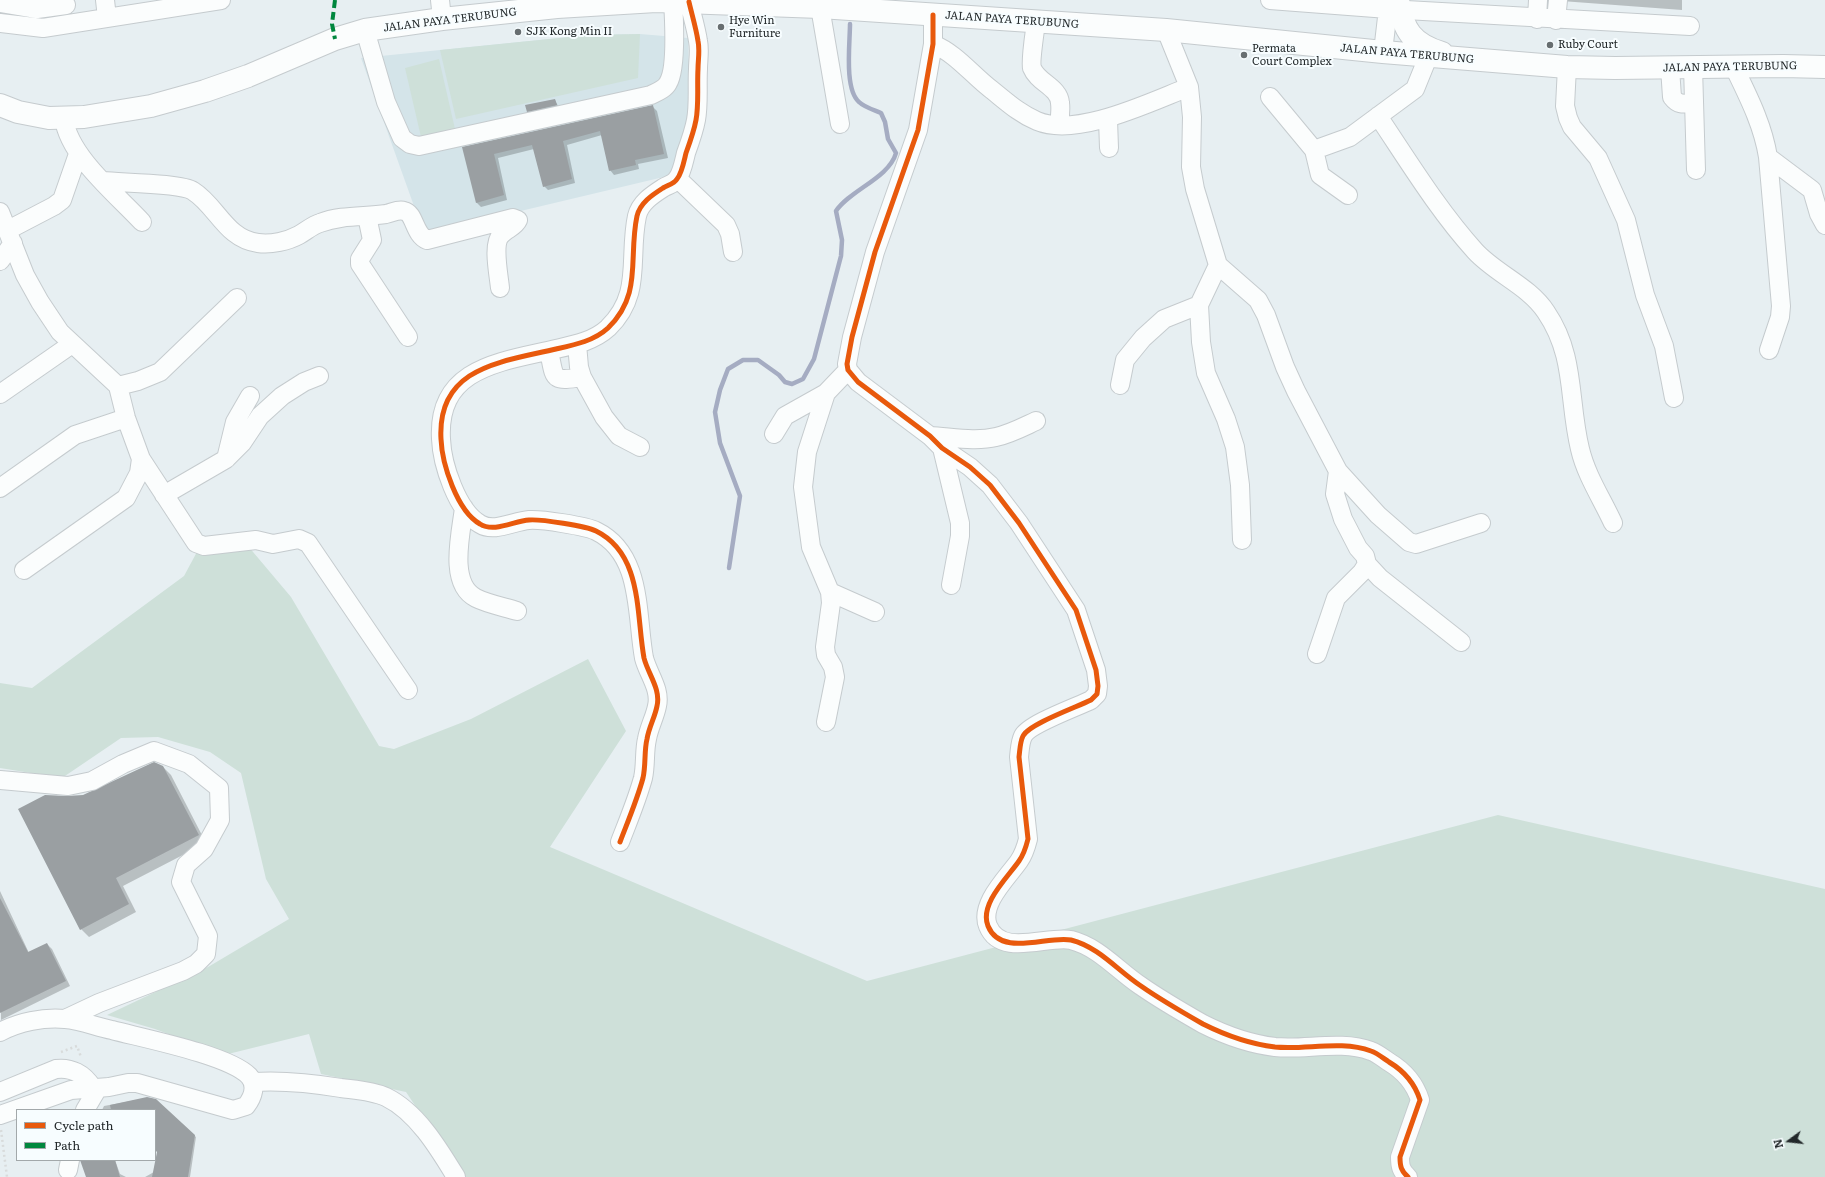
<!DOCTYPE html>
<style>
body{margin:0}
#map{position:relative;width:1825px;height:1177px;overflow:hidden;background:#e7eff2;font-family:Literata,serif}
canvas{display:block}
.legend{position:absolute;left:16px;top:1109px;width:140px;height:52px;box-sizing:border-box;background:#f7fdff;border:1px solid #a2a8aa;margin:0;padding:5px 7px;list-style:none;font-size:12px;color:#22282a}
.legend li{display:flex;align-items:center;gap:8px;height:20px}
.legend b{width:20px;border:1px solid #a2a8aa}
.north{position:absolute;left:1769px;top:1121px;width:40px;height:40px;-webkit-text-stroke:3px #f7fdff;paint-order:stroke;rotate:255deg;font-size:11px;font-weight:700;line-height:16px;text-align:center;color:#22282a}
.north::after{content:'';display:block;margin:auto;width:14px;height:18px;background:#22282a;clip-path:polygon(50% 0,100% 100%,50% 72%,0 100%)}
</style>
<div id="map">
<canvas width="1825" height="1177"></canvas>
<ul class="legend">
<li><b style="height:5px;background:#e8590c"></b>Cycle path</li>
<li><b style="height:5px;background:#00873e"></b>Path</li>
</ul>
<div class="north">N</div>
</div>
<script>
const g = document.querySelector('canvas').getContext('2d');
g.lineJoin = 'round';
function fill(path, color) { g.fillStyle = color; g.fill(path, 'evenodd'); }
function strokePath(path, color, width, dash) { g.strokeStyle = color; g.lineWidth = width; g.lineCap = dash ? 'butt' : 'round'; g.setLineDash(dash || []); g.stroke(path); }
function label(font, color, halo, rows, align = 'center') {
  g.font = font + ' Literata,serif'; g.lineWidth = 4; g.setLineDash([]); g.textBaseline = 'middle'; g.strokeStyle = halo; g.fillStyle = color; for (const [text, x, y, turn = 0] of rows) {
    g.save(); g.translate(x, y); g.rotate((+turn || 0) * Math.PI / 180); g.textAlign = isNaN(turn) ? turn : align; if (halo) g.strokeText(text, 0, 0); g.fillText(text, 0, 0); g.restore();
  }
}
const built = new Path2D(`
 M640,34l48,4 2,86 -18,51 -248,59 -63,-176 228,-23z`);
const green = new Path2D(`
 M640,34l-2,44 -182,41 -16,-69 149,-15z
 M439,59l16,70 -34,8 -16,-69z
 M248,546l43,51 88,149 15,3 77,-30 117,-60 38,72 -76,116 317,134 631,-166 327,74v288h-1362l-57,-85 -85,-18 -12,-40 -85,21 -69,-26 -48,-14 101,-48 81,-48 -23,-40 -25,-106 -31,-21 -52,-15 -37,1 -59,40 -62,-10v-85l32,5 152,-112 14,-26z`);
const shadow = new Path2D(`
 M1548,0h134v10z
 M555,100l3,6 -29,7 -1,-2z
 M652,106l5,5 11,47 -30,6 1,5 -25,6 -4,-5 -8,-35 -35,10 8,38 -27,7 -4,-4 -10,-37 -36,9 9,42 -26,7 -4,-4 -13,-55z
 M163,767l8,8 35,68 -83,43 13,26 -47,25 -8,-8 -14,-132 17,-1z
 M0,891l29,62 18,-9 5,5 18,37 -69,34z
 M147,1098l9,2 40,37 -6,40h-45l9,-5 4,-21 -3,-3v-38h-53l2,-4z
 M81,1160h34l5,14 6,3h-39z`);
const stream = new Path2D(`
 M729,568l11,-72 -20,-53 -5,-31 5,-22 8,-21 15,-9h15l21,15 6,7 7,2 11,-5 11,-20 27,-103 1,-16 -6,-29c14,-21 53,-33 60,-58l-8,-14 -3,-17 -4,-9c-7,-3 -17,-6 -22,-11 -15,-13 -9,-59 -9,-78`);
const building = new Path2D(`
 M555,99l2,6 -30,7 -2,-7z
 M653,105l11,49 -29,6 1,5 -27,6 -9,-40 -37,10 9,38 -29,8 -11,-42 -38,9 10,41 -28,8 -14,-56z
 M154,762l9,4 36,69 -83,43 13,26 -49,26 -62,-121 27,-14 22,1 16,-1z
 M0,898l28,54 19,-9 19,38 -66,32z
 M147,1097l9,2 39,36 -7,42h-36l5,-25 -2,-2v-40h-44l-1,-5z
 M80,1160h35l5,17h-34z`);
const path = new Path2D(`
 M61,1052l16,-6 4,11
 M1,1130l6,47`);
const minor = new Path2D(`
 M105,0l2,18
 M440,0l2,19
 M1270,0l118,9 302,17
 M0,3l37,6 29,-4
 M820,7l20,117
 M933,15v29l-15,86 -43,122 -23,85 -5,27 1,6 10,12 72,54 12,12 28,19 20,18 29,38 57,87 20,60 2,16 -1,8 -6,6c-14,7 -62,24 -68,36 -3,6 -3,13 -4,21l9,82c-2,8 -4,15 -9,22 -11,16 -40,43 -31,65 13,32 60,9 83,14 28,7 47,31 70,46 20,14 41,26 62,38 22,11 47,20 72,23 31,3 66,-7 96,4 6,2 12,7 18,11 15,9 26,22 31,38l-20,57c0,9 1,14 8,20
 M1537,19l1,-19
 M1556,20l2,-20
 M1036,22c-1,9 -6,39 -4,46 6,15 27,19 28,35 1,7 0,14 -1,21
 M0,23l43,5 178,-28
 M365,30l21,72 16,36 8,6 9,2 232,-51c6,-3 14,-6 17,-12 9,-14 6,-66 5,-83
 M1166,30l23,57 3,30 -1,50 4,22 23,76 -19,40 2,37 5,31 20,46 9,28 5,38 2,55
 M933,44c24,10 39,31 59,46 15,12 28,24 45,31 40,17 113,-19 152,-34
 M1383,52l6,-52
 M1567,67l-2,39 3,12 4,9 26,31 28,62 19,75 19,51 10,52
 M1693,67l3,103
 M1734,67c14,29 29,58 34,90l13,149 -1,11 -11,33
 M1670,68l2,29c6,8 11,7 21,6
 M1270,97l44,53 36,-13 65,-48 13,-32
 M1378,116c31,46 60,94 97,135 21,23 54,35 71,61 30,44 22,88 34,137 6,26 22,50 33,74
 M64,119c5,37 52,75 78,103
 M1108,119l1,29
 M1314,150l6,25 28,20
 M1768,157l44,33 7,24 6,11
 M678,179l48,46 4,9 3,18
 M103,181c18,2 78,2 90,10 24,15 33,48 65,52 13,2 30,-2 41,-8 7,-4 14,-10 21,-12 21,-8 44,-6 66,-9 6,-1 12,-5 18,-3 11,2 10,24 23,29l86,-22 5,2c-3,7 -12,9 -17,15 -9,9 -2,41 -1,53
 M0,212l25,63 15,27 20,30 58,54 8,32 15,41 55,84 8,3 52,-6 17,4 26,-5 9,4 100,147
 M367,216l5,24 -12,19v5l48,73
 M8,230l46,-24 8,-6 16,-46
 M0,261l13,-18
 M1218,265l40,35 8,15 19,52 11,24 42,80 40,44 31,27 7,2 65,-21
 M577,344l2,23 3,10 22,40 15,19 21,11
 M549,351c6,28 2,31 33,26
 M1120,385l5,-25 18,-22 21,-19 35,-14
 M118,386l20,-5 22,-9 77,-74
 M826,393l-19,59 -4,35 8,60 19,45 1,11 -6,44 1,8 7,12 2,10 -9,45
 M0,394l72,-50
 M774,434l11,-18 41,-23 22,-23
 M930,436c21,1 45,6 66,1 14,-3 27,-10 40,-16
 M942,448l18,75v13l-9,49
 M226,459l16,-16 18,-27 22,-20 22,-14 15,-6
 M0,488l75,-53 51,-17
 M164,495l62,-36 9,-37 15,-26
 M464,508c-3,25 -16,76 12,90 12,6 28,9 41,13
 M1367,564l13,14 81,64
 M24,570l102,-72 13,-25 2,-14
 M830,592l45,20
 M1317,654l19,-56 26,-26 5,-8 -2,-8 -7,-8 -15,-29 -8,-25 3,-23
 M0,780l68,6 24,-5 31,-17 31,-13 35,13 30,24 1,32 -16,29 -18,16 -5,17 27,54 -2,18 -10,10 -13,7 -84,32 -34,16
 M620,842c8,-21 17,-42 23,-64 3,-13 1,-27 4,-39 2,-12 8,-22 10,-33 4,-17 -9,-32 -13,-48 -8,-43 -1,-104 -48,-127 -10,-5 -55,-12 -67,-11 -15,1 -35,13 -49,4 -23,-13 -38,-60 -39,-85 -4,-72 60,-77 115,-90 18,-4 38,-8 52,-21 35,-34 20,-70 29,-112 3,-13 15,-21 26,-28 5,-3 11,-4 14,-9 5,-6 7,-18 9,-26 4,-11 8,-22 10,-33 3,-16 1,-34 2,-51 0,-9 2,-19 0,-28 -2,-13 -6,-26 -9,-39
 M0,1032c19,-10 43,-15 65,-13 15,1 32,8 47,11 30,8 117,25 137,46 8,9 4,21 -3,30l-13,4 -96,-27h-9l-19,4 -38,3 -71,25
 M253,1082c30,-2 58,1 88,6 15,2 32,3 45,9 31,15 53,52 70,80
 M0,1092l56,-23c15,-2 28,5 36,18
 M85,1110l13,-22
 M68,1170l2,-10`);
const major = new Path2D(`
 M1398,0c5,30 14,44 44,53
 M0,105l18,7 31,6 35,-1 67,-11 54,-15 43,-15 87,-37 30,-9 77,-11 115,-12 99,-6 164,6 346,23 217,22 184,15 48,1 168,-2 42,1`);
const quiet = new Path2D(`
 M335,0l-3,24 3,15`);
const cycleway = new Path2D(`
 M933,15v29l-15,86 -43,122 -23,85 -5,27 1,6 10,12 72,54 12,12 28,19 20,18 29,38 57,87 20,60 2,16 -1,8 -6,6c-14,7 -62,24 -68,36 -3,6 -3,13 -4,21l9,82c-2,8 -4,15 -9,22 -11,16 -40,43 -31,65 13,32 60,9 83,14 28,7 47,31 70,46 20,14 41,26 62,38 22,11 47,20 72,23 31,3 66,-7 96,4 6,2 12,7 18,11 15,9 26,22 31,38l-20,57c0,9 1,14 8,20
 M620,842c8,-21 17,-42 23,-64 3,-13 1,-27 4,-39 2,-12 8,-22 10,-33 4,-17 -9,-32 -13,-48 -8,-43 -1,-104 -48,-127 -10,-5 -55,-12 -67,-11 -15,1 -35,13 -49,4 -23,-13 -38,-60 -39,-85 -4,-72 60,-77 115,-90 18,-4 38,-8 52,-21 35,-34 20,-70 29,-112 3,-13 15,-21 26,-28 5,-3 11,-4 14,-9 5,-6 7,-18 9,-26 4,-11 8,-22 10,-33 3,-16 1,-34 2,-51 0,-9 2,-19 0,-28 -2,-13 -6,-26 -9,-39`);
const markers = [
 [721,27,4,"#676e70"],
 [518,32,4,"#676e70"],
 [1550,45,4,"#676e70"],
 [1244,55,4,"#676e70"]
];
const streetNames = [
 ["JALAN PAYA TERUBUNG",450,20,-7],
 ["JALAN PAYA TERUBUNG",1012,20,4],
 ["JALAN PAYA TERUBUNG",1407,54,5],
 ["JALAN PAYA TERUBUNG",1730,67,-1]
];
const poiNames = [
 ["Hye Win",729,21],
 ["Furniture",729,34],
 ["SJK Kong Min II",526,32],
 ["Ruby Court",1558,45],
 ["Permata",1252,49],
 ["Court Complex",1252,62]
];
fill(built, '#d4e4e9');
fill(green, '#cee0d9');
fill(shadow, '#0003');
strokePath(stream, '#a5acc2', 4.5);
fill(building, '#9a9fa2');
strokePath(minor, '#c5cbce', 20);
strokePath(major, '#c5cbce', 24);
strokePath(path, '#d8dbdb', 2.5, [2, 3]);
strokePath(minor, '#fbfdfd', 18);
strokePath(major, '#fbfdfd', 22);
strokePath(quiet, '#00873e', 4, [8, 4]);
strokePath(cycleway, '#e8590c', 5);
for (const [x, y, r, color] of markers) { const dot = new Path2D(); dot.arc(x, y, r, 0, 2 * Math.PI); g.fillStyle = color; g.fill(dot); strokePath(dot, '#f7fdff', 1.5); }
label('11px', '#22282a', '#f7fdff', streetNames);
label('11px', '#22282a', '#f7fdff', poiNames, 'left');
</script>
